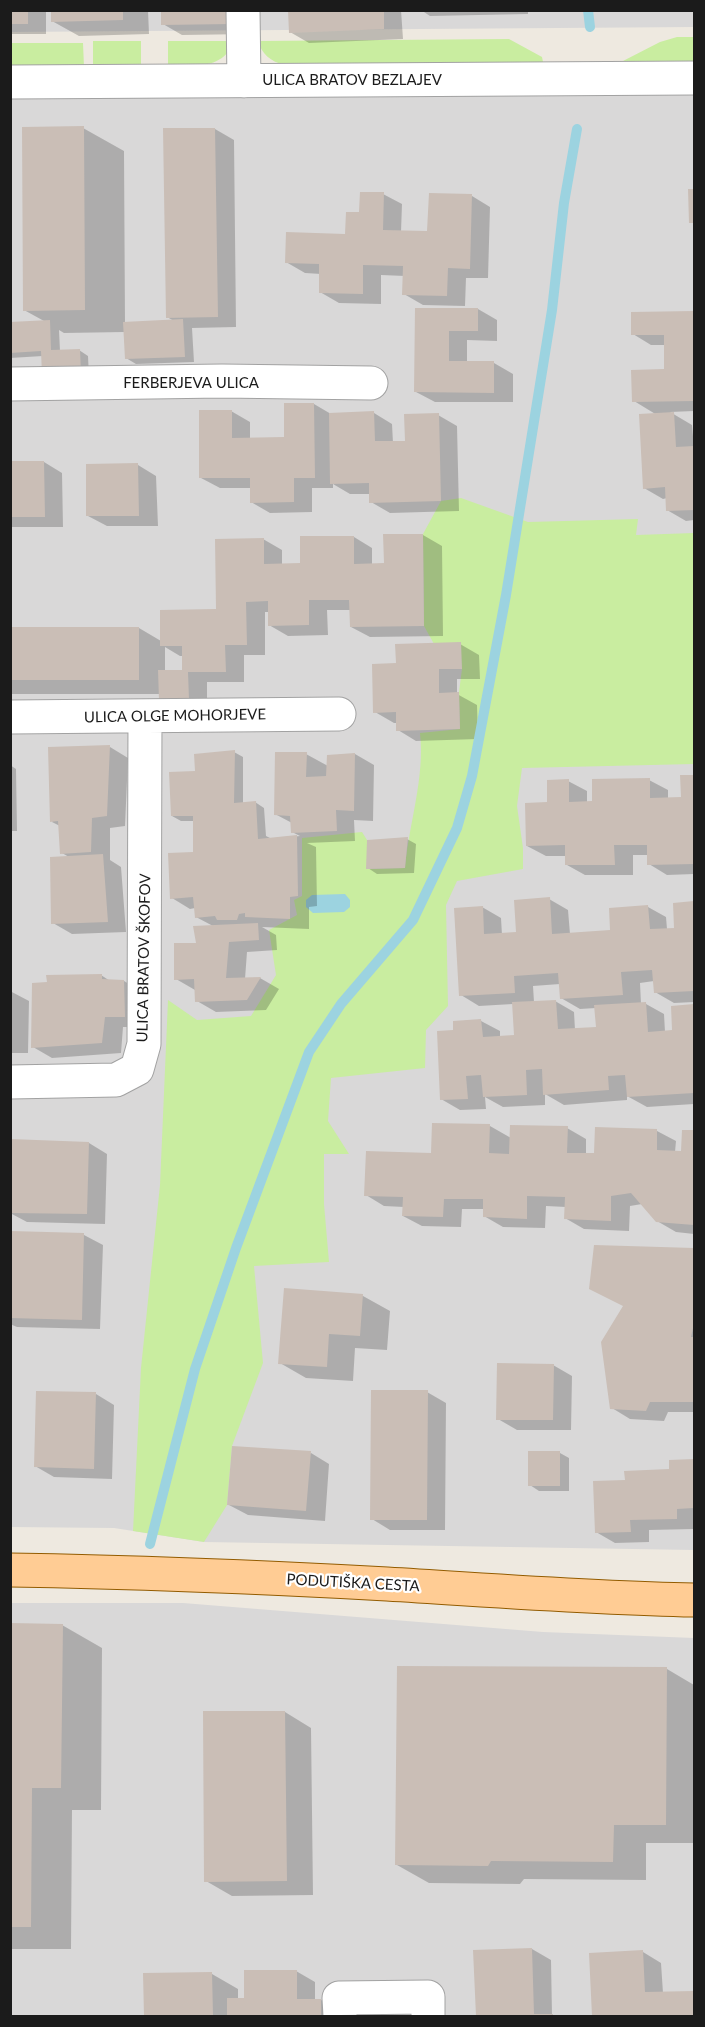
<!DOCTYPE html>
<meta charset="utf-8">
<style>
body{margin:0}
#map{position:relative;width:705px;height:2027px;overflow:hidden;background:#eee9e0;font-family:Lato,sans-serif}
canvas{display:block}
.frame{position:absolute;inset:0;border:12px solid #1b1b1b;pointer-events:none}
</style>
<div id="map">
<canvas width="705" height="2027"></canvas>
<div class="frame"></div>
</div>
<script>
const g = document.querySelector('canvas').getContext('2d');
g.lineJoin = 'round';
function fill(path, color) { g.fillStyle = color; g.fill(path, 'evenodd'); }
function strokePath(path, color, width, dash) { g.strokeStyle = color; g.lineWidth = width; g.lineCap = dash ? 'butt' : 'round'; g.setLineDash(dash || []); g.stroke(path); }
function label(font, color, halo, rows, align = 'center') {
  g.font = font + ' Lato,sans-serif'; g.lineWidth = 4.5; g.setLineDash([]); g.textBaseline = 'middle'; g.strokeStyle = halo; g.fillStyle = color; for (const [text, x, y, turn = 0] of rows) {
    g.save(); g.translate(x, y); g.rotate((+turn || 0) * Math.PI / 180); g.textAlign = isNaN(turn) ? turn : align; if (halo) g.strokeText(text, 0, 0); g.fillText(text, 0, 0); g.restore();
  }
}
const residential = new Path2D(`
 M694,10v17l-683,5 -1,-21z
 M694,91v1459l-490,-8 -90,-14 -103,-1 -1,-1430z
 M11,1603h172l360,29 151,6v378h-683z`);
const grass = new Path2D(`
 M677,37h17v24h-71l37,-19z
 M509,39l33,18 1,5 -259,3c-14,-4 -22,-11 -26,-24z
 M93,41h48v24l-48,2z
 M168,41h67c-14,30 -39,24 -67,24z
 M11,43h72l1,24 -73,-1z
 M461,498l67,24 110,-3 -2,16 58,-2v231l-172,4 -5,38 6,42v21l-66,12 -11,24 2,101 -22,24 -1,38 -94,10 -3,43 21,33h-25v50l5,58 -75,4 9,97 -31,83 -5,59 -23,37 -71,-11 8,-163 19,-183 8,-185 29,20 54,-4 25,-41 -7,-45 28,-15 -3,-15 8,-4v-58l60,-6 5,8v29l38,-1c4,-45 20,-90 15,-135l40,-4 -1,-37 3,-23 -28,-25 -10,-18 -1,-92 18,-33z`);
const water = new Path2D(`
 M345,894l5,6v7l-6,5 -31,1 -7,-6v-7l6,-5z`);
const shadow = new Path2D(`
 M10,10h36v24h-36z
 M52,10h96l1,24 -70,2 -27,-15z
 M250,10v24l-68,1 -19,-11z
 M289,10h112l2,29 -94,4 -19,-11z
 M421,10h107v4l-98,2z
 M83,128l41,23 1,172 49,-2 -7,-4 48,-188 19,11 2,187 -44,1 2,34 -58,2 -10,-6 -1,-26 -61,1 -5,-3 1,21 19,-1 9,6 1,21 -46,-21 -33,2v-35l34,-2 -20,-11z
 M693,135h1v23v-1z
 M383,194l19,10 -1,28h28l43,-36 18,11 -2,71h-22l-1,28 -42,-1 -19,-11 1,-18 -24,-1v29l-42,-1 -19,-11 1,-18 -16,-1 -19,-11 61,-27 14,-21z
 M478,309l19,11v21l-30,-1v23h27l19,11v28h-78l-19,-10v-82z
 M694,312v99l-24,1 22,13 2,22v73l-8,1 -19,-11v-12l-4,1 -19,-11 13,-73 -23,-14 32,-30 -1,-26h-14l-18,-11 -1,-21z
 M314,404l17,10 43,-1 18,11 1,19 13,-1 32,-27 19,11 2,85 -69,2 -19,-11v-8h-21l-17,-10v4h-21v24l-42,1 -19,-11v-14h-31l-19,-10 30,-67 19,11v17h36z
 M10,462h34l18,11 1,54h-53z
 M138,465l18,11 2,50h-51l-19,-10z
 M423,535l19,11 1,90 -73,1 -19,-10v-17h-24l1,25 -40,1 -19,-11v-13h-4v43h-21v27h-37v27l-47,-15h-150v-65l129,-1 22,13 57,-30 45,-72 19,11v15l20,-1 52,-27 18,11v17h13zM165,647l15,9h4v15l-19,1z
 M460,644l19,11 1,24h-23v15l20,11 1,34 -62,2 -18,-11 -1,-7h-3l-19,-11 22,-47z
 M110,747l18,11 -3,68 -15,2v32l11,7 5,65 -54,2 -19,-11 16,-66 -7,-4 -2,-27 -8,-4z
 M234,752l9,5v47l12,-2 9,6 2,28 6,3 28,-3 -8,-4v-9l-17,-9 31,-60 22,12 27,-12 19,11 -1,56 -19,-1 1,21 -48,2 9,4 1,59 -8,1v22l-47,-2 14,8 1,15 -30,2 -2,27 15,-1 19,11 -13,21 -50,2 -19,-11 -2,-11 -19,-11 21,-34 16,-19 -17,-9 -1,-9 -5,1 -18,-11 23,-44 -1,-33h-13l-9,-5 24,-44z
 M10,765l6,4 1,62h-7z
 M682,777h12v97l-27,1 -18,-11v-9h-16v20h-48l-18,-10v-9h-21l-19,-10 22,-42 19,-23 19,10v12l62,-23 19,10v9h14z
 M407,839l9,5 -2,29 -37,1 -9,-6z
 M549,899l19,11 2,24 42,-2 36,-25 18,10 1,12h8l-1,-25 20,-1v99l-20,1 -19,-11 -1,-11 -14,2 1,21h5l18,10 1,18h9l-1,-25 21,-1v98l-47,3 -20,-11v4l-63,5 -19,-11v11l-42,2 -18,-10 1,12 -26,1 -19,-11 14,-68 26,-10 19,10v6h15l-2,-33 -34,2 -18,-11 21,-88 19,11 1,17 15,-1zM560,984l1,14 19,11 16,-1 1,21 -22,1 -1,-18 -19,-11 -21,1 -1,-16z
 M101,975l9,6h14l18,11 2,35h-21l-2,26 -69,5 -19,-11z
 M10,991l19,10 -1,52h-18z
 M490,1126l21,12 56,-10 19,11v16h10l1,-26 60,2 19,10 -1,11 7,1 1,-22h11v103l-18,-2 -19,-11 -15,-17 -12,2 -1,25 -45,-2 -19,-11 1,-11 -20,-1 -1,22 -42,-1 -19,-11v-7h-22l-1,18 -39,-1 -19,-10 1,-9 -20,-1 -18,-11 66,-40z
 M89,1143l18,11 -2,70 -78,-2 -17,-9z
 M10,1233l74,2 19,10 -3,84 -83,-2 -7,-3z
 M596,1247l98,2v163h-26l-4,9 -34,-2 -18,-11 12,-101z
 M285,1290l78,6 27,15 -3,39 -32,-2 -2,33 -47,-3 -26,-15z
 M553,1365l19,11 -1,54h-54l-19,-11z
 M427,1392l19,11 -1,127h-55l-18,-11z
 M96,1394l18,11 -2,74 -58,-2 -19,-11z
 M311,1453l18,11 -4,57 -77,-6 -19,-10z
 M560,1453l9,5v33h-30l-9,-6z
 M671,1461h23v68l-45,1v12l-34,1 -19,-11 30,-51 45,-10z
 M10,1625h52l40,23 -1,162h-29l-1,139h-61z
 M667,1669l27,16v158h-48v37l-122,-1 -4,5 -91,-1 -32,-18z
 M285,1712l26,16 2,167 -81,1 -26,-15z
 M532,1949l19,11 1,55 4,1h-79l-2,-64z
 M643,1952l18,11 2,30 31,-1v24h-101l-2,-62z
 M296,1971l19,11v18h6l19,11v5h-195v-41l67,-1 26,15v11h8z`);
const stream = new Path2D(`
 M588,10l2,17
 M150,1544l45,-175 41,-121 73,-196 32,-48 72,-84 44,-92 15,-52 34,-181 46,-285 12,-107 13,-74`);
const building = new Path2D(`
 M10,10h18v14h-18z
 M51,10h72v10l-72,2z
 M161,10h70l1,14 -71,1z
 M288,10h96v19l-95,4z
 M84,126l1,184 -62,1 -1,-184z
 M163,128h52l3,189 -52,1z
 M688,189h6v34h-5z
 M360,192h24l-1,38 44,1 2,-38 43,1 -2,75 -22,-1 -1,28 -45,-1 1,-29 -40,-1v29l-44,-1v-29l-34,-1 1,-31 59,2 1,-22h13z
 M415,308h63v23h-29v30h45v32l-80,-1z
 M694,311v90l-62,1 -1,-32 33,-1v-34h-33v-23z
 M183,319l2,38 -60,2 -2,-37z
 M50,320l1,30 29,-1 1,24 -39,2 -1,-24 -31,2v-31z
 M284,403h30l1,75h-21v24l-44,1v-25h-51v-68h33v28l52,-1z
 M374,411l1,30h30l-1,-27 35,-1 2,88 -72,2v-20l-39,1 -1,-71z
 M674,412l2,35 18,-1v64l-28,1 -1,-24 -22,2 -4,-75z
 M10,461h34l1,56h-35z
 M138,463l1,53h-53v-52z
 M383,534h40l1,92 -74,1 -1,-27h-40v25l-41,1v-25l-22,1 1,43h-22l1,27h-38l1,27 -30,1 -1,-30h24v-24h-22v-36l56,-1 -1,-70 49,-1v26l36,-1v-27h54v28l30,-1z
 M10,627h129v53h-129z
 M461,642l1,27h-23v24l20,-1 1,37 -64,2v-19l-23,1 -1,-49 24,-1 -1,-19z
 M110,745l-3,71 -15,2 -1,34 -31,2 -2,-33 -8,1 -2,-75z
 M235,750l-1,53 22,-2 2,38 39,-4 1,61 -8,1v22l-45,-2v-4l-6,1 -2,6h-20l-2,-4 -20,2 -2,-21 -23,2 -2,-46 25,-1v-36h-22l-2,-44 26,-1 -1,-17z
 M275,752h32l-1,25 20,-1 1,-21 28,-2 -1,58 -18,-1 1,21 -46,2 -1,-17 -16,-1z
 M680,775h14v89l-47,1v-20h-33l1,20h-50v-20l-39,1 -1,-43 22,-1v-22l22,-1v23l23,-1v-22l58,-1v20l31,-1z
 M408,837l-3,31 -39,1 1,-29z
 M103,854l5,68 -57,2 -1,-67z
 M550,897l2,37 58,-4 -1,-22 39,-3 2,24 24,-1 -1,-25 21,-2v90l-40,2 -2,-23 -31,2 2,23 -63,4 -2,-26 -44,3 1,17 -56,3 -5,-88 29,-2 1,28 32,-2 -2,-32z
 M258,923l1,17 -30,2 -3,36 35,-1 -14,23 -52,2 -1,-23 -20,1v-37h22l-3,-17z
 M102,974v5l22,1 1,37h-20l-3,26 -71,5 1,-65 15,-1 -1,-7z
 M556,1000l2,29 38,-2 -2,-22 52,-3 2,30 24,-2 -1,-24 23,-2v89l-67,4 -2,-22 -17,1 1,14 -66,5 -1,-26 -16,1 1,25 -44,2 -2,-22 -15,1 2,23 -28,1 -3,-69 16,-1v-9l28,-2 2,18 31,-2 -2,-33z
 M432,1123l58,1 -1,29 20,1 1,-29 58,1 -1,27h27l1,-26 62,2v21l24,1 1,-21h12v95l-38,-3 -25,-29 -20,3v25l-47,-2 1,-22 -38,-1v23l-44,-2v-18h-39l-1,18 -41,-1 1,-19 -39,-1 2,-45 65,2z
 M10,1139l79,3 -2,72 -77,-1z
 M10,1231l74,2 -2,87 -72,-2z
 M594,1245l100,3v76l-3,13h3v65h-44l-4,9 -36,-2 -9,-67 22,-36 -34,-17z
 M284,1288l79,6 -3,42 -31,-2 -2,33 -49,-3z
 M497,1363l57,1 -1,56h-57z
 M371,1390h57l-1,130h-57z
 M36,1391l60,1 -2,77 -60,-2z
 M232,1446l79,5 -5,60 -79,-6z
 M528,1451h32v35h-32z
 M694,1459v49l-17,1v10l-47,1 1,12 -36,1 -2,-52 32,-1 -1,-9 45,-2v-9z
 M10,1623l53,1 -2,164h-29l-1,139h-21z
 M397,1666l270,1 -1,158h-52l-1,37 -122,-1 -3,5 -93,-1z
 M203,1711h82l2,170 -83,1z
 M532,1948l2,66h19v2h-77l-3,-66z
 M643,1950l2,42 49,-1v25h-102l-3,-63z
 M244,1970h53v29h24v17h-94v-18h17z
 M212,1972l1,44h-69l-1,-43z`);
const minor = new Path2D(`
 M243,10l1,71
 M10,82l684,-4
 M10,384l212,-3 149,2
 M10,717l329,-3
 M10,1082l106,-2 21,-11 7,-25 1,-328
 M340,2016l-1,-18 89,-1v19`);
const major = new Path2D(`
 M10,1570c126,2 251,7 377,14 102,6 205,14 307,16`);
const streetNames = [
 ["ULICA BRATOV BEZLAJEV",352,80],
 ["FERBERJEVA ULICA",191,383],
 ["ULICA OLGE MOHORJEVE",175,716,-1],
 ["ULICA BRATOV ŠKOFOV",144,958,-89],
 ["PODUTIŠKA CESTA",353,1583,3]
];
fill(residential, '#d9d8d8');
fill(grass, '#c9eda0');
fill(water, '#9cd3e0');
fill(shadow, '#0003');
strokePath(stream, '#9cd3e0', 10);
fill(building, '#cabeb6');
strokePath(minor, '#a2a2a2', 35);
strokePath(major, '#935c00', 35);
strokePath(minor, '#fff', 33);
strokePath(major, '#ffcc94', 33);
label('15px', '#1b1b1b', '#fff', streetNames);
</script>
